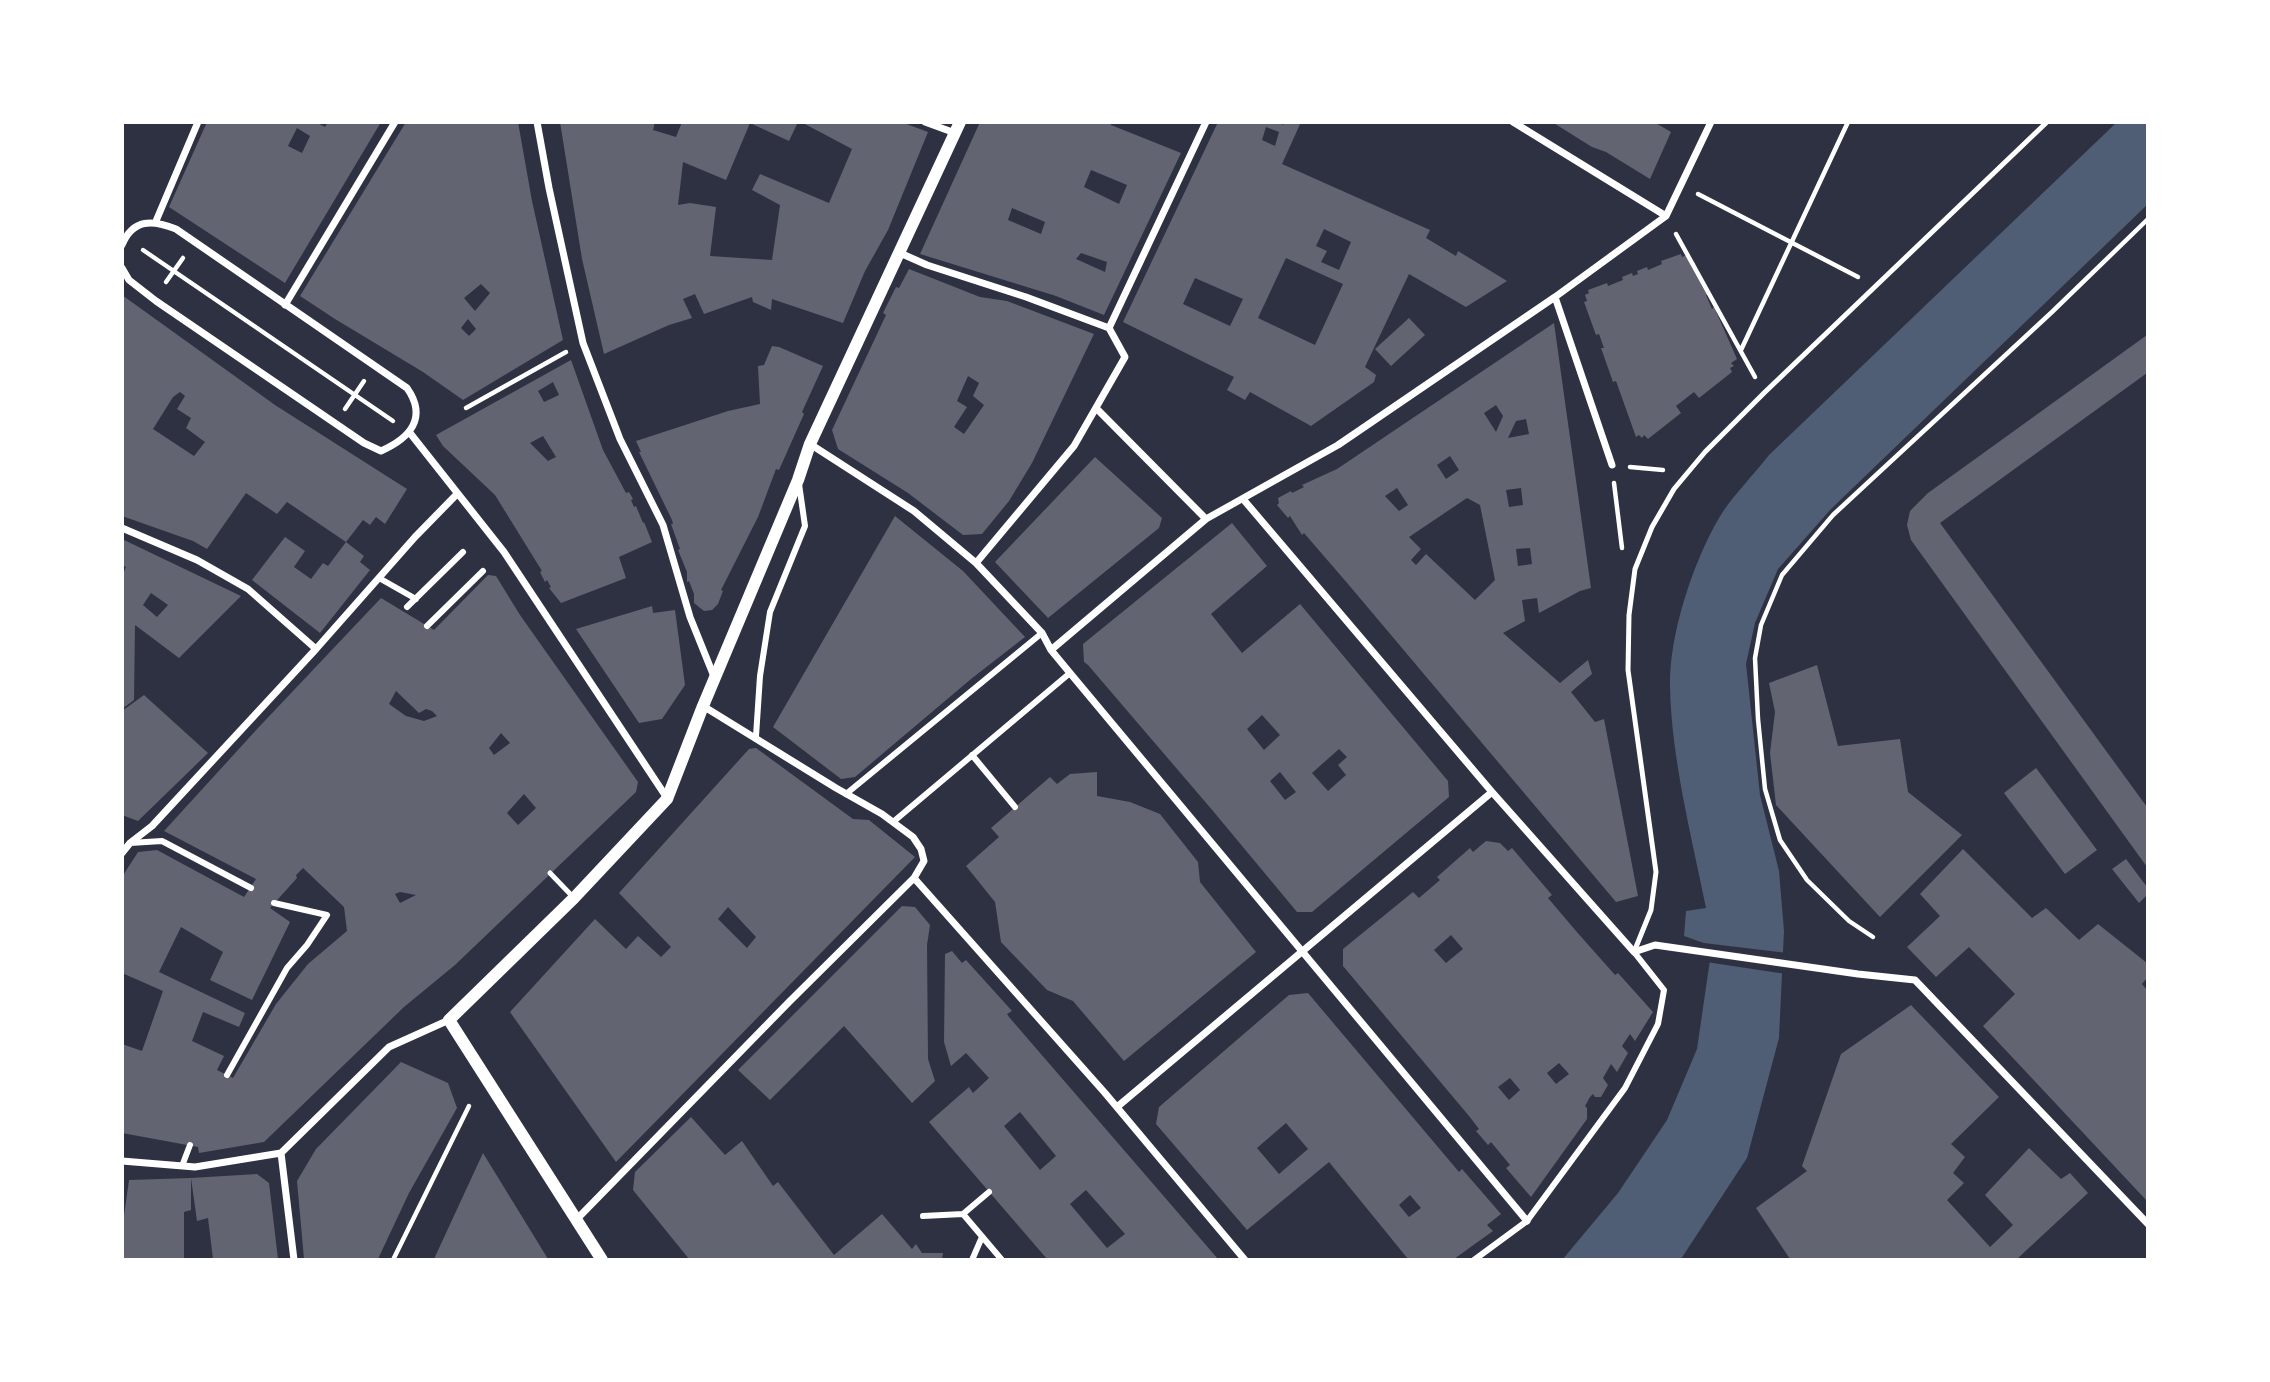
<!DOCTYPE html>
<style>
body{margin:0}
#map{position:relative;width:2270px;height:1382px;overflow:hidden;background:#2d3142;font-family:Commissioner,sans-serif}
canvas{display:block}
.frame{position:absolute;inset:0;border:124px solid #fff;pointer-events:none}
</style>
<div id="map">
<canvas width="2270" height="1382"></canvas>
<div class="frame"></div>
</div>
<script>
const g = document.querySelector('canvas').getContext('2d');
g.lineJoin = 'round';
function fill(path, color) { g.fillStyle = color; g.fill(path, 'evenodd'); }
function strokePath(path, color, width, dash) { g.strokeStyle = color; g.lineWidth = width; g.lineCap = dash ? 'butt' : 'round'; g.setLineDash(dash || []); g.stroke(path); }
const water = new Path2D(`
 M2116,123h31v82l-316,304 -53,60 -23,54 -9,41 14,131 19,76 5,60 -5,107 -32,120 -66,101 -119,1 56,-67 49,-73 30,-71 15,-103 -28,-10 2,-25 20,-3c-14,-70 -35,-151 -36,-222 -1,-51 23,-124 49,-168 13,-22 34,-42 50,-63z`);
const pier = new Path2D(`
 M1687,941l100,12 -1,21 -80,-12 2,-14z`);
const building = new Path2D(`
 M207,122h109l9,5 3,-5h53l-96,161 -116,-76zM297,128l13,8 -8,17 -14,-7z
 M406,122h112l14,79 31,139 -100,60 -40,-28 -88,-53 -35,-23zM481,284l9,9 -15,18 -11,-13zM468,319l8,10 -7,7 -8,-8z
 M560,122h95l-2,8 23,7 6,-15h116l-9,19 -39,-18 -24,57 -43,-18 -5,43 12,-2 26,4 -6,49 62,4 8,-55 -28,-15 8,-16 69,29 23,-54 -51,-27h100l27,10 -40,98 -23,41 -22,52 -71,-24 -1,11 -18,-8 -1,-5 -48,17 -9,-20 -12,5 9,19 -23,7 -65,29 -22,-95z
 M980,122h131v3l70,28 -77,162 -48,-19 -136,-42zM1091,170l36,15 -8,19 -35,-17zM1012,208l33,14 -4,12 -33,-14zM1081,253l26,9 -2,10 -29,-13z
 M1218,122h60l5,3 1,-3h17l-19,42 148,66 -4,8 30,18 2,-5 49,30 -41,26 -57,-33 -44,93 11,8 -2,7 -63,44 -61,-34 -5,8 -18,-10 7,-13 -111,-55zM1266,127l13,5 -4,14 -13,-6zM1324,229l27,13 -12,28 -18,-8 6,-11 -11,-5zM1286,258l57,26 -28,61 -57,-27zM1195,278l48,21 -13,27 -47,-22z
 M1552,122h102l17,10 -21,47 -44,-27 -14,-5z
 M1681,254l1,3 5,-2 3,9 4,-2 14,32 -2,1 6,14 2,-2 23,52 -6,4 3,3 -4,2 2,4 -33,26 -5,-6 -18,14 5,7 -33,26 -4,-4 -2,3 -3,-3 -3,2 -20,-56 -3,1 -12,-34h3l-5,-14 -3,1 -12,-33 3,-1 -2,-6 4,-2 -1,-3 19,-7 1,3 15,-6 -1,-3 10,-4 1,3 5,-2 -1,-3 10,-4 1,3 14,-6 -1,-3z
 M909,269l71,28 27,4 87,33 -62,129 -23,38 -27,33 -19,1 -55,-42 -70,-44 -6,-19 54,-115 -3,-2 13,-26 3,1zM968,376l11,7 -6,13 11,9 -20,29 -10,-7 13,-20 -10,-6z
 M122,295l153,110 132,84 -22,35 -9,-7 -6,8 -7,-5 -17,22 -59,-40 -10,12 -31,-21 -39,56 -14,-8 -71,-25zM180,392l5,4 -8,13 14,9 -5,10 19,14 -11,14 -41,-27 20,-32z
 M1409,318l16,17 -34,31 -16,-17z
 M1554,323l37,265 -11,3 -41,22 -2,-15 -15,2 3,21 -22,12 57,50 28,-23 4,14 -21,18 24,30 9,-3 34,177 -22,6 -268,-318 -44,-51 -2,2 -12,-19 -2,2 -11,-13 2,-2 -1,-5 13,-7 1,2 12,-6 -2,-2 35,-16zM1496,405l7,11 -7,16 -12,-19zM1526,419l3,15 -21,4 8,-17zM1450,456l9,14 -13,9 -9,-14zM1397,488l11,17 -9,6 -14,-15zM1521,488l2,17 -14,2 -3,-17zM1467,498l13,7 15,75 -20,20 -49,-46 -10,11 -5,-5 10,-11 -12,-12zM1530,548l2,16 -14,2 -2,-17z
 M2147,335v38l-207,150 207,284v60l-236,-327 -4,-15 3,-14 18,-18z
 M772,346l7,1 44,19 -21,46 2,2 -25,56 -3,-1 -18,48 -37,73 2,1 -5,13 -6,6 -8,1 -10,-8v-9l-5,-13 -2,1v-10l-9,-22 2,-1 -9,-25h2l-1,-4 -33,-68h2l-5,-11 92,-30 32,-7 -2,-38 6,-1z
 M571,360l32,90 23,43 3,-1 4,7 -2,1 3,7 2,-1 7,17 1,-1 8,20 -33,15 7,21 -65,25 -12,-15 2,-1 -4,-7 -2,2 -5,-10 2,-1 -47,-76 -52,-49 -7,-11zM553,382l6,13 -15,7 -6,-11zM543,436l13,21 -8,4 -18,-18z
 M1095,457l67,61 -3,10 -111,90 -53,-56z
 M895,516l68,55 62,66 -54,42 -116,98 -14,2 -68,-52z
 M1232,523l35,43 -56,48 31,39 58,-49 148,177 1,16 -137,115h-15l-84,-101 -125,-146 -4,-3 -1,-18zM1262,715l18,20 -16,15 -17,-21zM1339,749l8,8 -9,8 8,10 -18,16 -16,-18zM1280,772l16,20 -11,8 -15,-19z
 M285,537l20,14 -11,16 17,12 12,-16 5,3 18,-24 18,14 -4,6 10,8 -50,63 -68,-53z
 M122,539l119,57 -62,62 -44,-33 -1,75 -12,9v-133l4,-9 -4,-2zM151,593l17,12 -11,12 -14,-12z
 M488,575l8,1 24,39 118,167 -2,10 -181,173 -51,42 -140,135 -65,11 -1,-6 -76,-14v-89l20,7 21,-60 -41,-18v-96l16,-25 19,-2 87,47 12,-18 -92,-48 94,-103 123,-130 53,32zM396,691l23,22 7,-4 6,2 5,5 -13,5 -18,-5 -17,-12zM501,733l9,10 -16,12 -5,-7zM524,794l12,14 -18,17 -11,-12zM303,868l41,39 3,24 -39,33 -32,40 -43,74 -16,-8 7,-14 -32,-15 11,-29 36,15 6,-14 -86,-41 22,-45 42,25 -13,28 42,20 38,-78 -20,-14 27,-30 -1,-3zM400,892l16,3 -16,8 -5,-9z
 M652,606l1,7 22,-3 10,75 -23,34 -23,4 -63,-94z
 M1817,665l21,81 62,-7 8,53 54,43 -82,82 -104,-112 -6,-52 5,-41 -6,-29z
 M144,695l64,58 -70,68 -16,-6v-104z
 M756,748l97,71 16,1 46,37 -299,305 -106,-150 85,-93 31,30 12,-13 23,21 10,-10 -52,-54 130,-144zM728,907l28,30 -9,11 -29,-29z
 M2036,768l61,82 -32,24 -61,-81z
 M1097,772v24l33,6 30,12 38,48 2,20 56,70 -132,109 -51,-60 -26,-11 -46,-48 -6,-40 -29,-36 33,-29 -8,-9 59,-51 7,7 13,-10z
 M1486,841l14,2 8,8 4,-3 40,47 -4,3 28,33 39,44 3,-2 35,39 -18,29 -5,-7 -8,12 6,7 -11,19 -6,-8 -8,14 5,7 -7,12h-6l-2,-3 -3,3 -5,9 2,2v11l-56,78 -25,-29 4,-3 -19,-23 -3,3 -12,-14 3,-2 -10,-13 -126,-150v-17l70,-57 6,6 21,-18 -3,-3 33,-29 3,4zM1451,935l12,14 -17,14 -12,-13zM1559,1063l10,11 -13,10 -9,-11zM1510,1078l10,12 -11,10 -11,-13z
 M1963,849l69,69 14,-10 33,32 19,-16 49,39v15l-5,6 5,6v211l-164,-175 32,-32 -46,-47 -33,30 -29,-30 33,-31 -20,-22z
 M2126,859l21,28v8l-8,8 -27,-34z
 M902,906l13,1 15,18 -3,20 1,114 7,22 -23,22 -68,-77 -74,74 -32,-30z
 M952,951l10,12 4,-3 46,51 -5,3 2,3 209,242h-171l-118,-137 40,-35 4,6 16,-15 -23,-25 -15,13 -7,-24 1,-88zM1020,1112l36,44 -16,14 -36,-44zM1086,1190l39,44 -18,14 -37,-44z
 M1308,993l151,179 3,-3 39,45 -14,11 6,6 -39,28h-46l-79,-97 -82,68 -91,-106 3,-17 130,-112zM1286,1123l22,26 -29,25 -22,-26zM1410,1195l11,13 -12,9 -10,-12z
 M1911,1005l88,92 -48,47 14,13 -12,16 11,10 -17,17 43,47 23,-22 -28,-30 44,-47 32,31 9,-6 18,20 -71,66h-227l-34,-51 51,-37 -5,-5 39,-112z
 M401,1062l47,21 9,25 -48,85 -31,66h-74l-7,-78 19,-32z
 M691,1117l34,38 17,-14 31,45 5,-4 56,73 48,-41 30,35 4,-5 6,9h21l-1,6h-253l-56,-69 2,-18z
 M483,1153l65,106h-114z
 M257,1174l12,9 9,76h-65l-5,-41 -11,3 -6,-43z
 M191,1178v32l-7,2v47h-62v-29l7,-50z`);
const path = new Path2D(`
 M1698,194l160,83
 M1676,234l79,143
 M143,250l250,171
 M166,282l17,-24
 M1741,350l107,-228
 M466,408l100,-56
 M345,409l19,-28
 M1630,467l33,3
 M1614,483l8,65
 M1873,937l-24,-16 -42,-41 -27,-40 -15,-51 -7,-70 -3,-61 6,-33 21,-50 51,-60 219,-203 96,-93
 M393,1260l76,-154`);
const service = new Path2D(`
 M550,873l24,25
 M1634,952l17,-42 5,-38 -28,-202 1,-55 6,-46 17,-42 22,-38 31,-37 59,-59 283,-271`);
const pedestrian = new Path2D(`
 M379,578l37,21
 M407,607l56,-55
 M427,626l56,-55
 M756,736l4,-60 10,-64 35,-86 -6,-42
 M972,755l43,52
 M846,794l196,-161
 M893,822l177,-149
 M130,843l32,-2 89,47
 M227,1075l60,-107 20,-23 20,-30 -53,-12
 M182,1166l8,-21
 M989,1192l-26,22 39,46
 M923,1216l40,-2
 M972,1260l10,-23
 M1474,1260l53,-39 98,-133 33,-64 6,-34 -30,-38`);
const minor = new Path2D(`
 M537,122l12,66 34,155 37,96 43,86 27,92 25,62
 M925,122l30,11
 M1513,122l153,94
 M156,221l42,-99
 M122,245c11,-27 31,-25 54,-16l231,159c21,30 3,50 -26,63l-17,-8 -208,-142 -27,-21 -7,-12
 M900,253l27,12 99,32 83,31
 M1555,297l57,168
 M285,305l110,-183
 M1109,328l97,-206
 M1096,408l110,111
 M410,433l94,119 163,246
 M810,444l104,67 62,52 66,70 9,17 19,23 457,548
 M1243,499l249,293 142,160 21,-7 203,29 57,6 233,244
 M122,528l75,32 51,29 68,60
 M976,563l98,-117 51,-89 -16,-29
 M1051,650l155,-131 132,-74 217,-148 111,-81 45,-94
 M122,853l8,-10 22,-17 164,-177 99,-112 42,-43
 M914,878l191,215 140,167
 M1117,1107l375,-315
 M281,1153l13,107
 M122,1161l73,6 86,-14 108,-106 60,-27
 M577,1219l212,-217 125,-124 10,-17 -3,-12 -8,-12 -31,-23 -46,-26 -133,-82`);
const tertiary = new Path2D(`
 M602,1260l-153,-240 125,-122 93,-99 36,-93 95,-226 12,-36 150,-322`);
fill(water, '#4f5d75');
fill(pier, '#2d3142');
fill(building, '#626471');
strokePath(path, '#fff', 4.5);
strokePath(service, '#fff', 5);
strokePath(pedestrian, '#fff', 6);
strokePath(minor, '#fff', 7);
strokePath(tertiary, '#fff', 12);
</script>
